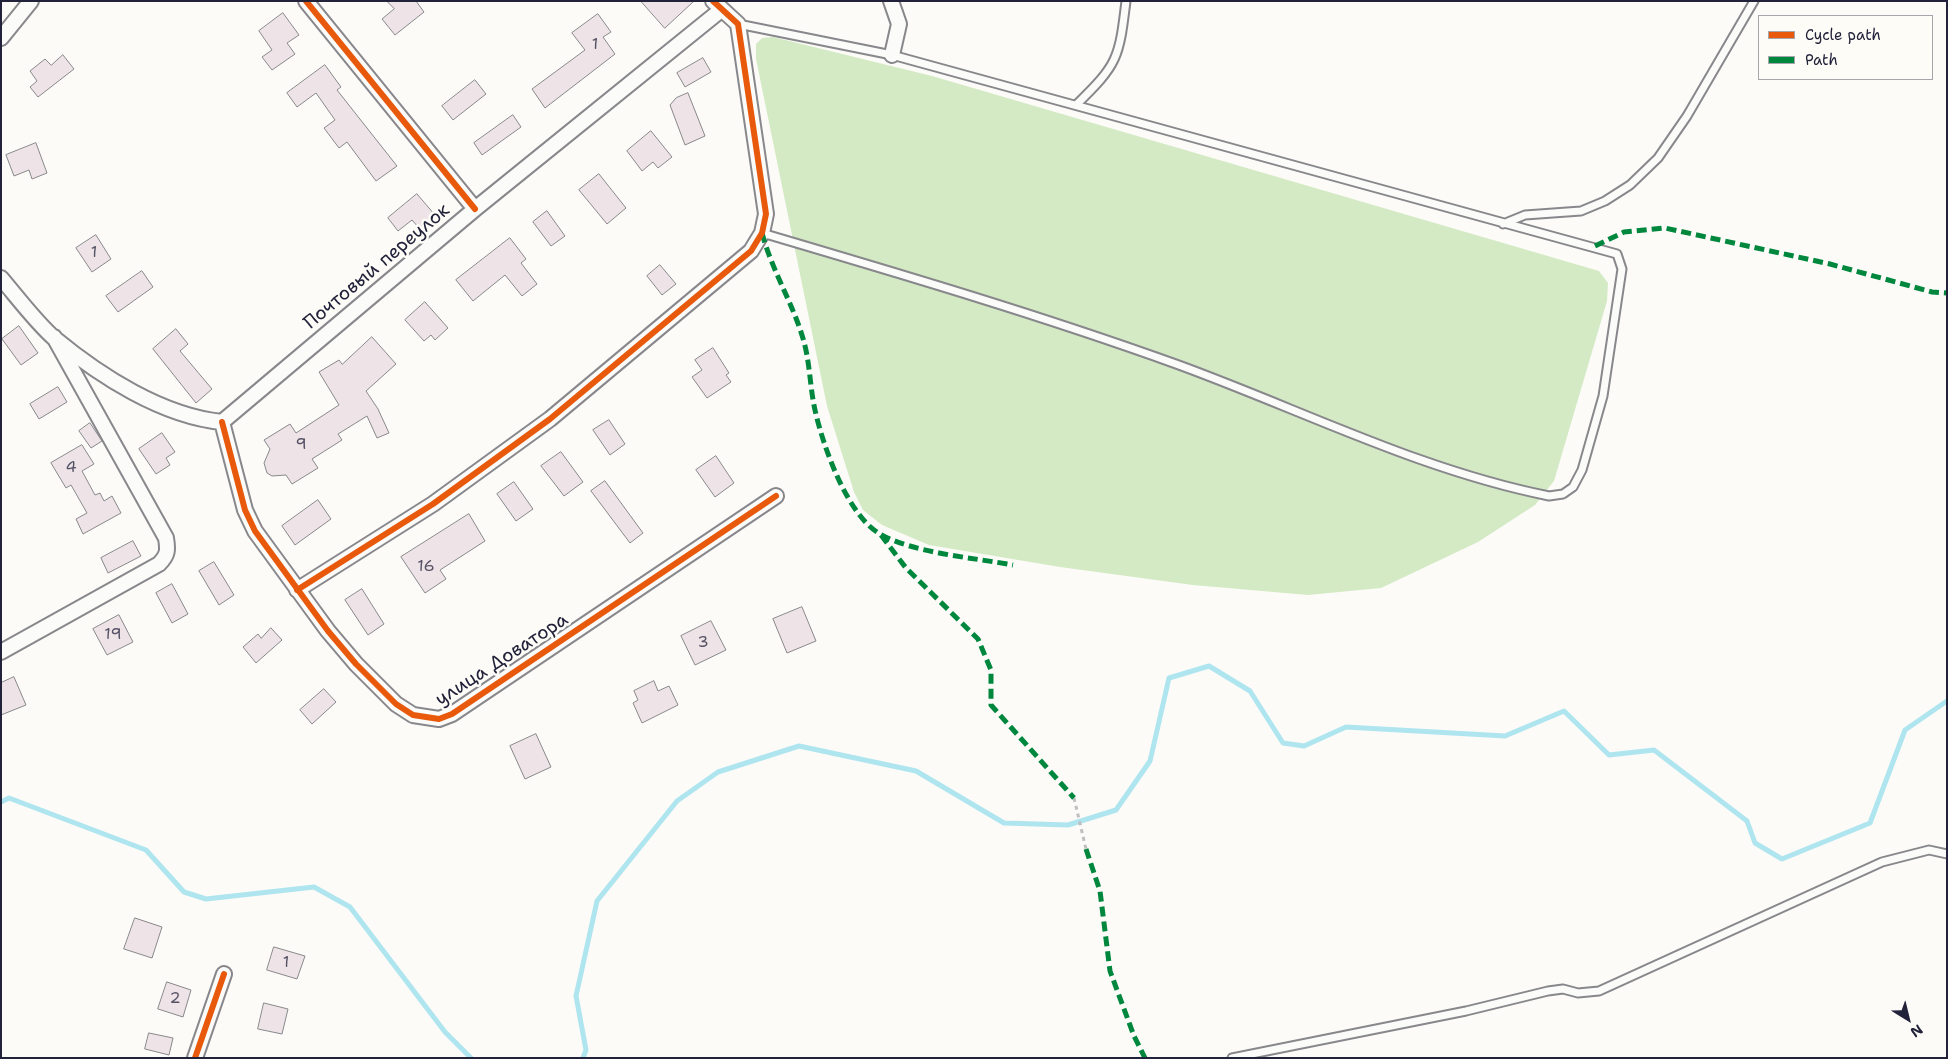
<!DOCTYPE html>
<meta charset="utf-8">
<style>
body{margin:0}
#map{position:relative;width:1948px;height:1059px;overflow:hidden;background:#fcfbf8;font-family:"Shantell Sans",sans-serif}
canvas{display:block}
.frame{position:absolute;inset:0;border:2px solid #22223b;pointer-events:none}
.legend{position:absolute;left:1758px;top:15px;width:175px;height:65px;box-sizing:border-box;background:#fdfcf7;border:1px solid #a5a5ac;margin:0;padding:6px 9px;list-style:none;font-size:15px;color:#22223b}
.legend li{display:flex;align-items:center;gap:10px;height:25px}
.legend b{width:25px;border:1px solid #a5a5ac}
.north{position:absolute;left:1883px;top:994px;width:50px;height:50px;-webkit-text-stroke:4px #fdfcf7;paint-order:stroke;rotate:144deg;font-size:14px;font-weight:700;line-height:20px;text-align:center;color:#22223b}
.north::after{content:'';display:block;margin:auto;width:18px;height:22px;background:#22223b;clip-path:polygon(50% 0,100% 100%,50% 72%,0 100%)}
</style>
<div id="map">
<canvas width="1948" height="1059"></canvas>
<div class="frame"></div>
<ul class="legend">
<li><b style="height:6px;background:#e8590c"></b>Cycle path</li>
<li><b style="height:6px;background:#00873e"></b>Path</li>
</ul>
<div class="north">N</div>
</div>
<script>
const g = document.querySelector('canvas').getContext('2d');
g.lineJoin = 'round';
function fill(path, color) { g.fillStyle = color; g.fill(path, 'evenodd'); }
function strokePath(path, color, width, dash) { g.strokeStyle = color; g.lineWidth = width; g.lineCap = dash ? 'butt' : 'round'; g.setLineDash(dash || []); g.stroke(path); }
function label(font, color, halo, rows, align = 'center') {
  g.font = font + ' "Shantell Sans",sans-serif'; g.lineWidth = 5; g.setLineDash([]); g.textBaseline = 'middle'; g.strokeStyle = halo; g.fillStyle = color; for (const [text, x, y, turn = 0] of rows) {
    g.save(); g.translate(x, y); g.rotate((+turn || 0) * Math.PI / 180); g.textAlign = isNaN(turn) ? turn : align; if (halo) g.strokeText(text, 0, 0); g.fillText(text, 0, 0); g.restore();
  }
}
const green = new Path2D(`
 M773,37l159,39 667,195 9,12 -1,18 -53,180 -19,24 -57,37 -97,46 -73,7 -115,-10 -133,-18 -131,-22 -47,-20 -19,-15 -9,-18 -27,-86 -71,-347v-15l6,-6z`);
const stream = new Path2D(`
 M1,802l8,-4 137,52 38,42 22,7 108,-12 36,20 95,125 26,26
 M583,1058l3,-8 -10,-54 21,-95 80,-100 41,-29 81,-26 117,25 88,52 64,2 48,-15 34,-49 19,-83 40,-12 41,25 33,52 21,3 42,-19 159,9 59,-25 45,44 45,-5 93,71 8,22 27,16 88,-36 35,-93 42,-29`);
const building = new Path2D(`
 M387,1h29l8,11 -29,23 -13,-16 12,-10z
 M641,1h53l-29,27z
 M283,13l16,22 -12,8 8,11 -23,16 -10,-13 10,-7 -13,-19z
 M598,14l13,18 -8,5 12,17 -70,54 -13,-19 53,-39 -13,-17z
 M63,55l11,14 -36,28 -8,-10 7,-6 -7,-10 15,-12 6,6z
 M703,58l8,14 -26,15 -8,-14z
 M325,65l16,22 -4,3 60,76 -21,15 -29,-39 -8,6 -15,-20 11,-8 -19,-27 -19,14 -10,-14z
 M475,80l11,14 -33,26 -11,-14z
 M688,93l17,43 -20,9 -15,-40 6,-7z
 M513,115l8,12 -39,28 -8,-12z
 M651,131l21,26 -14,11 -5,-6 -11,9 -15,-20z
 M36,143l11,30 -15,6 -3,-9 -15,6 -8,-21z
 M599,174l27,34 -19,16 -28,-34z
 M417,194l18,21 -16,13 -7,-8 -14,11 -10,-13z
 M547,211l18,25 -14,10 -18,-24z
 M96,235l15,24 -19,13 -16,-24z
 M510,238l16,21 -5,4 16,21 -15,12 -17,-21 -32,26 -17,-21z
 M660,265l16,19 -14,11 -15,-19z
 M142,271l11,16 -35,25 -12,-16z
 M425,302l23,26 -13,12 -4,-5 -7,6 -19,-21z
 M19,326l19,27 -17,12 -19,-26z
 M176,329l12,15 -8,7 32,38 -16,14 -43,-54z
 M372,337l24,27 -30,27 12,18 11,24 -12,5 -10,-22 -29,18 4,6 -30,19 6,9 -26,16 -6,-9 -14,1 -5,-3 -3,-10 6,-14 -6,-9 26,-16 6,9 43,-28 -20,-33 20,-12 3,4z
 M713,348l16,25 -3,2 5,7 -24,16 -15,-21 10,-7 -7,-10z
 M58,387l9,15 -28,17 -9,-15z
 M609,420l16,24 -15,11 -17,-25z
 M90,423l12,18 -11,7 -12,-17z
 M162,433l13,19 -9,6 4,7 -14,9 -17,-25z
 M82,445l12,19 -12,7 13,24 5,-2 4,8 8,-5 9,17 -38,21 -7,-15 11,-6 -16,-28 -5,3 -15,-25z
 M561,452l22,30 -19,14 -23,-30z
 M716,456l18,27 -19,14 -19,-27z
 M605,481l38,52 -13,10 -39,-52z
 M514,482l19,27 -17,12 -19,-27z
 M318,500l13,19 -36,26 -13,-19z
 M469,514l16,27 -45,29 6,9 -21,14 -24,-36z
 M133,541l8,15 -33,17 -7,-15z
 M214,562l20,33 -15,10 -20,-34z
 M172,584l16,30 -16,9 -16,-30z
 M362,589l22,35 -16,11 -23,-35z
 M802,607l14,34 -29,12 -14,-34z
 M119,615l14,27 -26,13 -14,-26z
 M711,621l15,29 -31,15 -14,-29z
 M271,628l11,12 -26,23 -13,-16 15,-13 3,4z
 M14,677l12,28 -25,10v-32z
 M654,681l4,10 11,-5 9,19 -36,18 -9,-20 5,-3 -4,-9z
 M324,689l12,13 -24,22 -12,-14z
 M536,734l15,33 -26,12 -15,-33z
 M135,918l27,9 -10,31 -28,-9z
 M274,947l31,9 -8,23 -30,-9z
 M167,982l24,8 -8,27 -25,-8z
 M264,1003l24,6 -6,25 -24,-5z
 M149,1033l24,5 -4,17 -24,-6z`);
const path = new Path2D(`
 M1074,798l12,51`);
const service = new Path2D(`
 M738,24l154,31 725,199 5,15 -19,127 -21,74 -9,17 -10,7 -14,2c-130,-26 -249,-87 -373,-132 -136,-49 -275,-90 -414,-131
 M1076,105c42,-41 43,-46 50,-104
 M1503,224l22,-9 56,-4 24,-10 25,-16 28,-27 29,-42 67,-115
 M1232,1058l234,-47 82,-20 15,-2 15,4 21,-2 283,-129 47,-12 18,4`);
const minor = new Path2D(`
 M306,1l169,208
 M891,1l8,23 -7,31
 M1,38l30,-37
 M1,278c17,20 34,43 53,60 46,38 108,78 168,84
 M222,422l23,88 10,21 73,100 28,33 40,40 17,11 26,4 13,-5 324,-218
 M222,422l253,-213 246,-199
 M297,590l136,-86 117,-85 201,-168 11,-18 4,-19 -28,-190 -25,-23
 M1,652l158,-88c9,-9 9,-14 7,-26l-112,-201
 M195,1058l29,-84`);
const quiet = new Path2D(`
 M762,233c10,38 32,72 42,109 6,22 6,46 11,68 8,36 32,105 65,124 33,19 95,24 133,31
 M1595,246l29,-14 41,-4 165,36 102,28 15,1
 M881,535l25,33 72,71 13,31v35l83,93
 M1086,849l14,42 10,80 24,65 11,22`);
const cycleway = new Path2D(`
 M306,1l169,208
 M222,422l23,88 10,21 73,100 28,33 40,40 17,11 26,4 13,-5 324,-218
 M297,590l136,-86 117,-85 201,-168 11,-18 4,-19 -28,-190 -25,-23
 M195,1058l29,-84`);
const numberNames = [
 ["1",595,45],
 ["1",94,253],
 ["9",301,445],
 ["4",71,468],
 ["16",426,567],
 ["19",113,635],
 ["3",703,643],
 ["1",286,963],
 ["2",175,999]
];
const streetNames = [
 ["Почтовый переулок",377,267,-40],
 ["улица Доватора",502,660,-33]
];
fill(green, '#d4eac4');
strokePath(stream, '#aee5ef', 5);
fill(building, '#eee3e6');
strokePath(building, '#88888c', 1);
strokePath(service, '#88888c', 11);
strokePath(minor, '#88888c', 18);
strokePath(path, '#bfbfc0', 3, [4, 4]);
strokePath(service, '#fbfbf9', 7);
strokePath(minor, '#fbfbf9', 14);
strokePath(quiet, '#00873e', 5, [10, 5]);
strokePath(cycleway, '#e8590c', 6);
label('16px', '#555266', null, numberNames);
label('19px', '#22223b', '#fdfcf7', streetNames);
</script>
